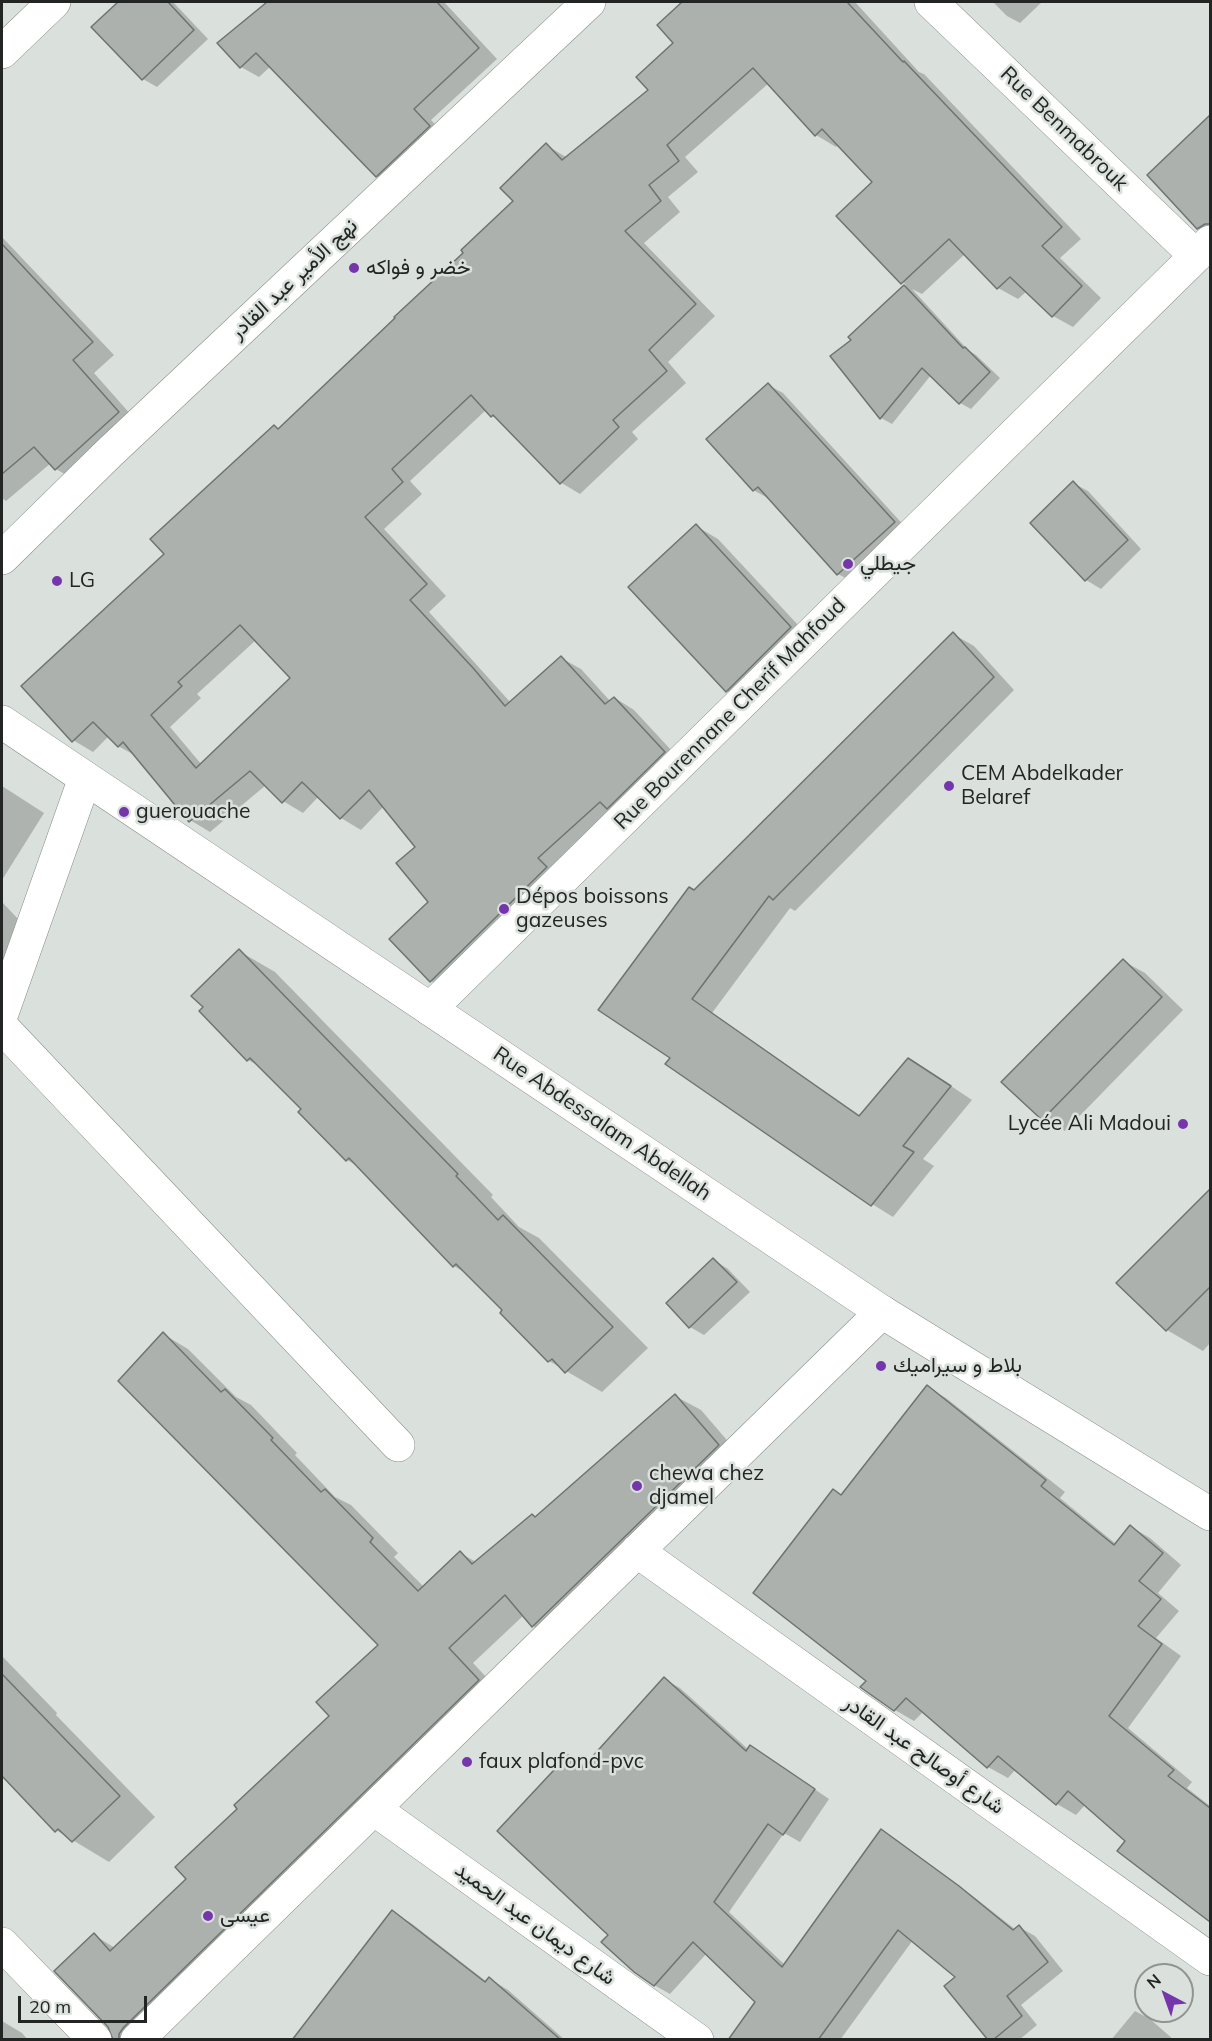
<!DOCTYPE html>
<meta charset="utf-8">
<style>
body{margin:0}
#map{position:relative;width:1212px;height:2041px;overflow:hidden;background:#dae0dc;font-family:Mulish,sans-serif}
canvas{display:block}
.frame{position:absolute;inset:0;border:3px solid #232524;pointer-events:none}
.north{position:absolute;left:1134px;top:1963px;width:60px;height:60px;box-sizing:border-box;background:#dae0dc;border:2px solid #919592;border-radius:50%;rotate:319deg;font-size:16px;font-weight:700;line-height:24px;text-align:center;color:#232524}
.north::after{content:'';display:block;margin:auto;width:21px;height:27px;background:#7536ac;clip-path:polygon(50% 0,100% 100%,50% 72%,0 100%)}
.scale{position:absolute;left:18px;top:1996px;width:129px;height:27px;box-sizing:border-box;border:3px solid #232524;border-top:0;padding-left:8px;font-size:18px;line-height:21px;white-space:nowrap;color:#232524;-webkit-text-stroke:4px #dae0dc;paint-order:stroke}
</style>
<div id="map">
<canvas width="1212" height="2041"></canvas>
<div class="frame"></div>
<div class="north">N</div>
<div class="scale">20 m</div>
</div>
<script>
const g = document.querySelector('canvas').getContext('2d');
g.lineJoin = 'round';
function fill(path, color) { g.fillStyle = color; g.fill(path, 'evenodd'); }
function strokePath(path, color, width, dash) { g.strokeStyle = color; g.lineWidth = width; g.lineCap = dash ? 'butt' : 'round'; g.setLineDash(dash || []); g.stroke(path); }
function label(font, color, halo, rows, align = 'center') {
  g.font = font + ' Mulish,Vazirmatn,sans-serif'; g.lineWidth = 5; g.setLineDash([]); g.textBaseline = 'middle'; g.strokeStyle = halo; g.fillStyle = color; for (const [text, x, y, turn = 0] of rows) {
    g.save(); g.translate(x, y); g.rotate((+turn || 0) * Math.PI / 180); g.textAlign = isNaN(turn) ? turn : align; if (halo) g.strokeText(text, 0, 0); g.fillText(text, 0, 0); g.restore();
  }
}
const shadow = new Path2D(`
 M120,2h53l35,37 -51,48 -14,-8 -49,-52z
 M269,2h175l53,57 -66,61 16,17 -52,49 -18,-10 -106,-110 -12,11 -18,-10 -22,-24z
 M684,2h171l64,70 5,2 157,165 -21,19 41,40 -28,29 -20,-11 -26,-25 -9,8 -20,-11 -33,-34 -43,40 -10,-5 56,61 8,5 24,23 -29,31 -11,-6 -29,-28 -39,49 -11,-6 -49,-61 21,-17 -3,-3 56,-52 -68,-69 36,-34 -36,-38 -2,3 -20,-12 -47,-52 -84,74 13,15 -30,25 12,15 -36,31 71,73 -47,46 18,21 -54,49 6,7 -58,55 -20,-12 -57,-60 -11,-6 -6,-6 -76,71 12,13 -38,35 62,67 -17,16 82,91 50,-45 20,11 30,33 4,-4 19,12 50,54 -233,229 -20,-12 -40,-42 39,-37 -13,-54 -33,-42 -23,24 -20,-12 -22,-22 -16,17 -20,-12 -17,-16 -56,47 -20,-12 -52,-63 -20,-11 -9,-10 -16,16 -20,-12 93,-186 114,-124 185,-177 50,-52 31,-56 20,12 84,-67 25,-47 -16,-18zM256,640l36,38 -90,87 -32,-38 31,-29 -4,-4z
 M993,2h49l-22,21 -13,-7z
 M1200,127l10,6v102l-12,-7z
 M2,237l112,118 -20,18 46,52 -62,57 -22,-13 -5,-6 -45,38 -4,-3z
 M768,385l15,8 126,138 -56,51 -15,-8 -69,-77 -1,1 -15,-8z
 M1073,483l15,8 53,58 -40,40 -15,-9 -54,-57z
 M696,526l22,13 94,101 -64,63 -21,-12z
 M953,634l21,12 40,44 -219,221 -5,-3 -78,105 149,103 69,-44 42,28 -49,59 11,7 -41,51 -21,-13 -200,-147 22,-165z
 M2,786l42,27 -42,67z
 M2,902l33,35 -33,52z
 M239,951l36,21 218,223 -2,2 28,30 20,11 109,110 -46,44 -53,-31 -45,-51 -35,-35 -15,-9 -93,-98 -14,-8 -47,-48 3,-3 -40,-41 -15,-8z
 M1123,961l22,12 38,37 -118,121 -22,-12 -40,-37z
 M1199,1202l11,7v134l-7,8 -36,-21z
 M714,1260l14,9 22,23 -46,43 -14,-8z
 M163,1334l25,15 48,48 15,8 46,48 -2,2 40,42 16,8 47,48 -4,4 30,30 36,-34 16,9 60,-44 139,-122 26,14 43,50 -185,181 -26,-15 -9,-11 -51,48 30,32 -352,345h-36l-21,-105 21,13 73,-68 51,-71 92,-93 49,-71 -260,-264z
 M927,1387l19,11 119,94 -5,6 56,46 15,-17 19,11 31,27 -23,28 21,18 -23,27 25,18 -53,72 64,54 -5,6 23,18v115l-91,-70 8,-10 -42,-36 -9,10 -19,-11 -41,-35 -8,9 -20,-11 -64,-56 -10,10 -19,-11 -27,-29 -26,-185z
 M2,1656l55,57 -1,2 99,102 -46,45 -53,-32 -54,-64z
 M664,1679l16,9 69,62 2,-3 15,9 63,43 -29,43 -16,-9 -55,79 56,53 96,-134 16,9 77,57 42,33 3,-3 16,9 28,35 -42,34 16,20 -18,15h-29l-32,-63 -45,-37 -73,100h-110l27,-38 -50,-49 -37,41 -16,-9 -44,-50 -41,-178 17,9z
 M392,1912l19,11 76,59 3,-3 18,11 57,50h-271z
 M1135,2011l15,8 24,21h-63z
 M2,2021l20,12 6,7h-26z`);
const building = new Path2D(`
 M118,2h50l26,28 -52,50 -51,-53z
 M267,2h170l42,46 -65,61 16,17 -54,51 -120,-124 -16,15 -23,-25z
 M682,2h165l56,60 1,-1 158,166 -20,19 40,40 -30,31 -42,-40 -13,12 -48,-50 -48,45 -65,-68 36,-34 -50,-53 -7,7 -62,-68 -86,77 12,16 -30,24 12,16 -36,30 71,73 -47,46 18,21 -54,49 6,7 -59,57 -67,-69 -2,2 -20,-22 -79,74 11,13 -38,35 62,67 -17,16 64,69 31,37 56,-50 44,48 9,-7 51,55 -58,57 -7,-7 -62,56 9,9 -117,115 -41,-43 39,-37 -32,-39 19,-16 -46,-57 -29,29 -38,-37 -20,21 -32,-32 -61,51 -66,-80 -5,5 -25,-25 -21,20 -51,-56 143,-132 -14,-15 124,-114 4,4 117,-111 -1,-1 69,-64 -2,-3 52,-49 -13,-13 46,-45 16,17 86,-70 -12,-13 37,-34 -16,-18zM240,625l50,53 -94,90 -45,-53 31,-29 -4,-4z
 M1210,115v109h-5l-8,5 -50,-54z
 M2,244l91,98 -20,18 46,52 -64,58 -21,-23 -32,27z
 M904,285l59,63 2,-1 25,25 -31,32 -37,-36 -42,51 -50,-63 21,-16 -3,-3z
 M768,383l127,139 -58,53 -79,-88 -5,4 -47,-52z
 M1073,481l55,59 -43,41 -55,-58z
 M696,524l95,103 -65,65 -98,-105z
 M953,632l41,45 -221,223 -4,-4 -77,103 167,117 49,-58 43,28 -48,60 11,6 -43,54 -206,-142 5,-6 -72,-48 91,-123 5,3z
 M239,949l219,225 -2,2 42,44 5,-5 110,112 -48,46 -13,-14 -4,3 -48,-49 2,-3 -46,-46 -3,3 -104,-109 -3,3 -48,-49 3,-3 -51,-51 -3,3 -48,-50 4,-4 -12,-11z
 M1123,959l39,38 -120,123 -41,-38z
 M1210,1189v98l-44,44 -50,-48z
 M713,1258l24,24 -48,46 -23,-25z
 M163,1332l58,60 4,-3 48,49 -2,2 50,52 4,-3 48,49 -3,4 48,49 42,-40 12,13 60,-50 3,3 140,-123 44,51 -187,182 -27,-32 -56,53 30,32 -355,347 -5,7v6h-6l-5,-13 -54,-56 40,-38 16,18 76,-72 -11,-12 62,-58 -3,-4 95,-89 -13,-14 62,-57 -260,-264z
 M927,1385l119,95 -5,6 73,59 16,-20 33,28 -24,28 22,18 -23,27 24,18 -53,72 65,54 -6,6 42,32v114l-93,-71 8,-10 -57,-50 -12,14 -58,-49 -11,12 -81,-70 -12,13 -34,-24 6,-6 -113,-88 80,-104 8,6z
 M2,1674l118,122 -48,46 -14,-13 -3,3 -53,-56z
 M664,1677l82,74 4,-6 65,44 -32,46 -15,-11 -54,78 68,65 99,-138 78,57 54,44 6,-5 29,37 -41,34 15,20 -29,24h-5l-44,-54 11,-9 -57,-47 -80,110h-90l27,-38 -62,-60 -39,44 -20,-14 -33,-30 7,-7 -111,-104 71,-76 14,13z
 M392,1910l93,72 4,-5 72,63h-269z`);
const minor = new Path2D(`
 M931,2l265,254
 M2,52l52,-50
 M430,1009l780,-767
 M2,1013l83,-235
 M2,1027l396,418
 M637,1551l573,408
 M374,1809l323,231
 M2,1944l93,96
 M137,2040l745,-728`);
const major = new Path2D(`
 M2,558l107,-105 480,-451
 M2,722l880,590 328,202`);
const markers = [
 [354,268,6,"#7536ac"],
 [848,564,6,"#7536ac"],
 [57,581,6,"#7536ac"],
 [949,786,6,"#7536ac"],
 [124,812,6,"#7536ac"],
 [504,909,6,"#7536ac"],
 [1183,1124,6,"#7536ac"],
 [881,1366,6,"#7536ac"],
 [637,1486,6,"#7536ac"],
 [467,1762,6,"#7536ac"],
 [208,1916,6,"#7536ac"]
];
const streetNames = [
 ["Rue Benmabrouk",1064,129,44],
 ["نهج الأمير عبد القادر",294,279,-43],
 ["Rue Bourennane Cherif Mahfoud",730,714,-45],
 ["Rue Abdessalam Abdellah",602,1124,34],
 ["شارع أوصالح عبد القادر",924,1755,35],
 ["شارع ديمان عبد الحميد",535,1924,36]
];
const poiNames = [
 ["خضر و فواكه",366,268],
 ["جيطلي",860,564],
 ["LG",69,581],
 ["CEM Abdelkader",961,774],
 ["Belaref",961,798],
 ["guerouache",136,812],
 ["Dépos boissons",516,897],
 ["gazeuses",516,921],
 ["Lycée Ali Madoui",1171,1124,"right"],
 ["بلاط و سيراميك",893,1366],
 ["chewa chez",649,1474],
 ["djamel",649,1498],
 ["faux plafond-pvc",479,1762],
 ["عيسى",220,1916]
];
fill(shadow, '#0003');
fill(building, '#acb1ad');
strokePath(building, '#6d736f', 1.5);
strokePath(minor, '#878c88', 34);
strokePath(major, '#878c88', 34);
strokePath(minor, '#fff', 33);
strokePath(major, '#fff', 33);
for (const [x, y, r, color] of markers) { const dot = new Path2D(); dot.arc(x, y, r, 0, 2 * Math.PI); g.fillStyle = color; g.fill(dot); strokePath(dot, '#dae0dc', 2); }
label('21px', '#232524', '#dae0dc', streetNames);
label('21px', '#232524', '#dae0dc', poiNames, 'left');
</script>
